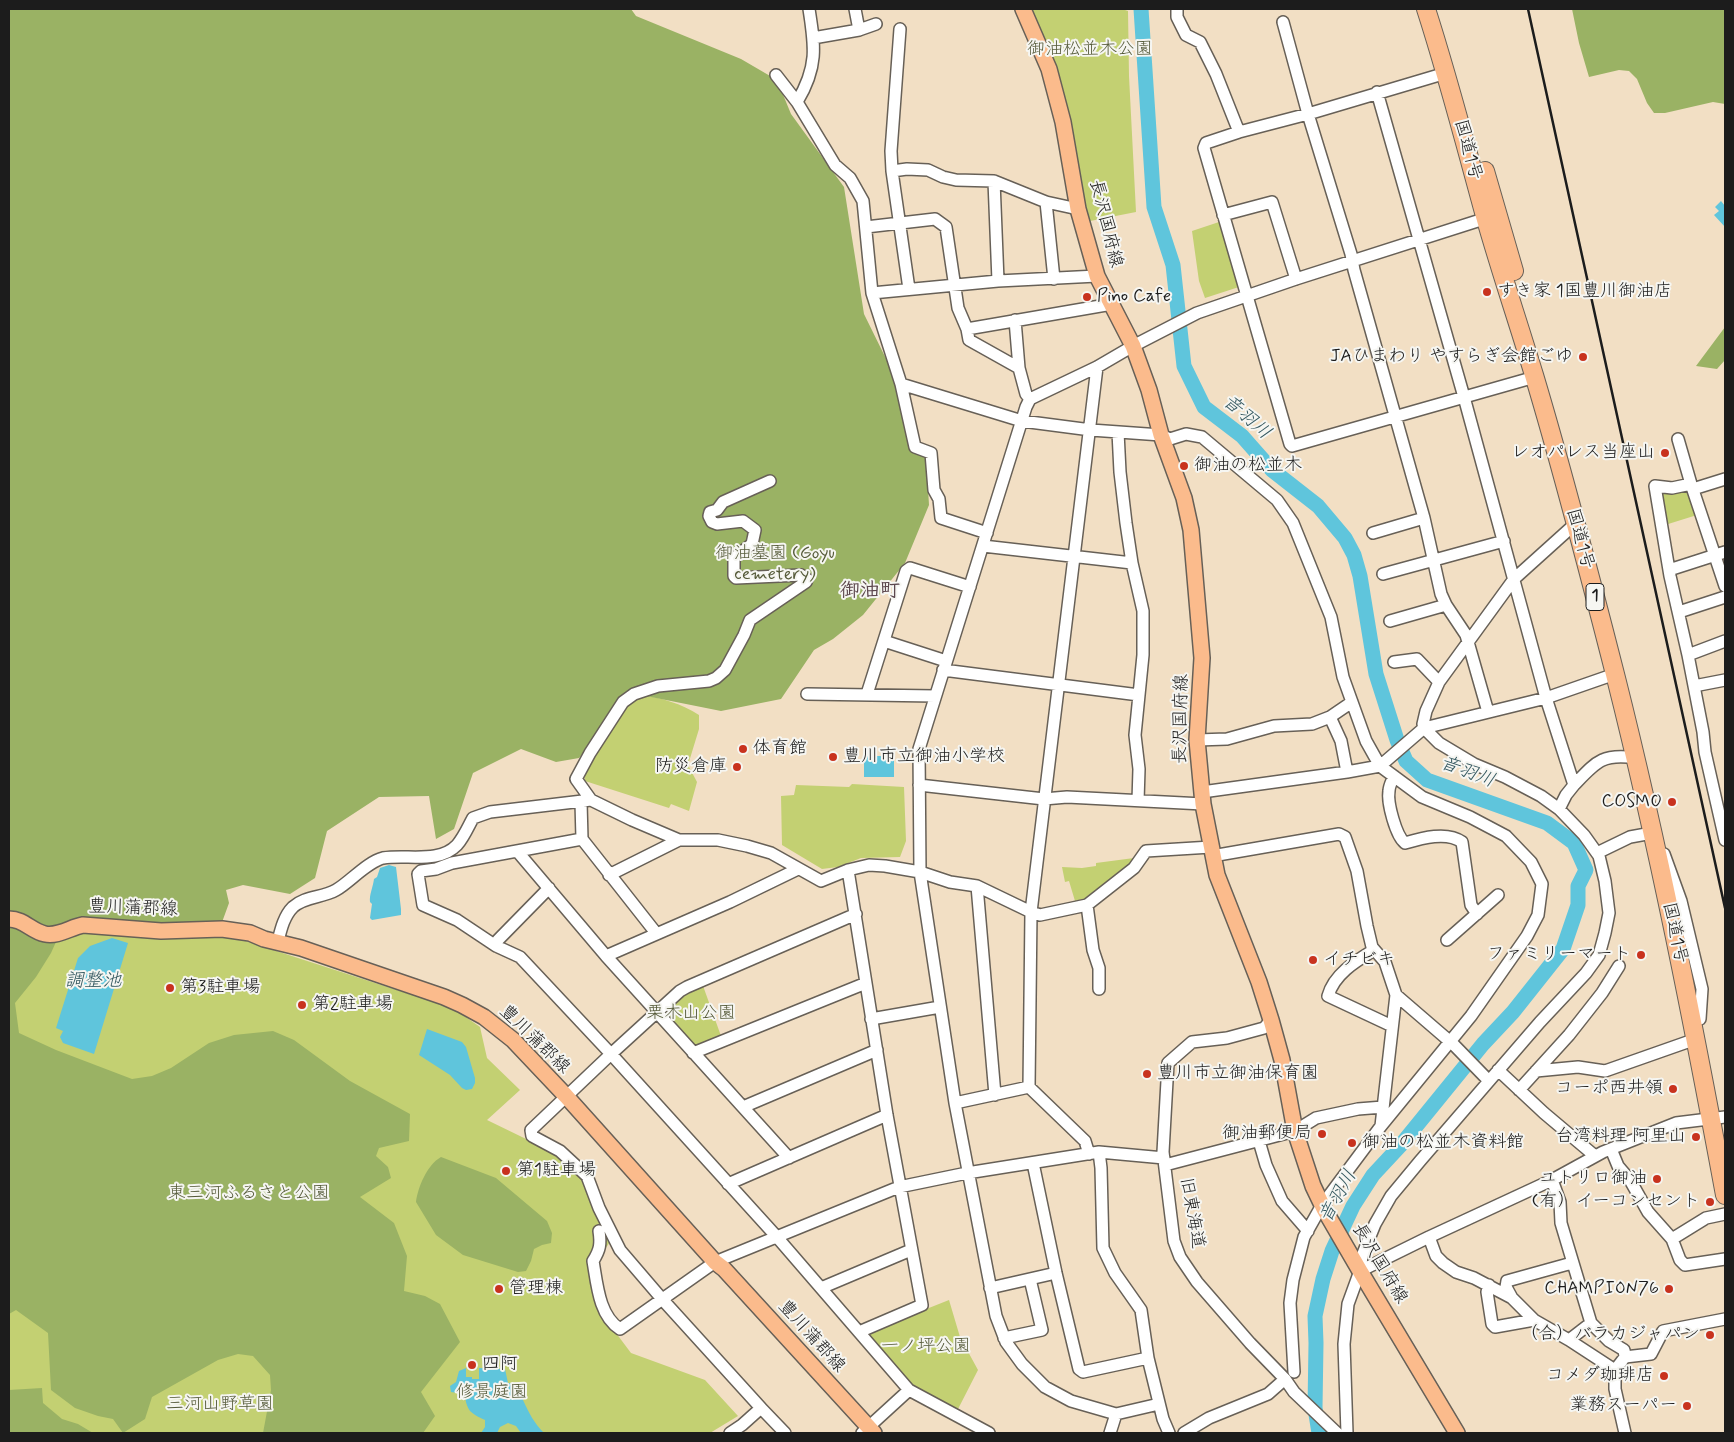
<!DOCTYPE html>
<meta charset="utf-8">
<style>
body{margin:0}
#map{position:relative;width:1734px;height:1442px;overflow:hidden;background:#f2dfc4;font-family:Mynerve,sans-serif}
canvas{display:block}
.frame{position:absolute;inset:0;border:10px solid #1c1c1c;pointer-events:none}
</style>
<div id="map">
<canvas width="1734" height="1442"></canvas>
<div class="frame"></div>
</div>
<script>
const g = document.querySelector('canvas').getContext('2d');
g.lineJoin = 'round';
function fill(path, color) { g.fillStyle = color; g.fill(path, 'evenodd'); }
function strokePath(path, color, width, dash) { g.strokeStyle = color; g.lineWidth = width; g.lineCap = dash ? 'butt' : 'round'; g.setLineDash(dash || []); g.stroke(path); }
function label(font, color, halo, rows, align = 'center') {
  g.font = font + ' Mynerve,"Klee One",sans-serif'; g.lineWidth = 4; g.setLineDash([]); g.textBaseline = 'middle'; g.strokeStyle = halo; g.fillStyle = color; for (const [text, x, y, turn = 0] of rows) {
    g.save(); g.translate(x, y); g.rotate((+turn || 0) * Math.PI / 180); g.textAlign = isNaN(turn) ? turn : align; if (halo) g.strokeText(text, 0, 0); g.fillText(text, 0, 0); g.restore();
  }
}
const green = new Path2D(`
 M1029,9h93l6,2 1,65 7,136 -51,10z
 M1222,221l20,65 -37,12 -6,-17 -7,-50z
 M1659,487h28l10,28 -32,10z
 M640,695c20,2 42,9 59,20v14l-11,36 9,17 -8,29 -18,-7 -2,4 -84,-27 -1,-8 44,-71z
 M852,784l52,3 2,54 -6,16 -39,1 -23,9 -16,2 -40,-24 -1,-49 13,-1 2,-10 53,2z
 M1134,858l-5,6 -45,35 -9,2 -6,-20 -4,1 -3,-15 20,1 14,-2v-3z
 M9,923l80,8 138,4 213,69 13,4 27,19 7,31 33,32 -33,30 70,34 27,26 26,62 -17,24 8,47 30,40 74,27 33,36 -28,17h-701z
 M702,983l19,53 -29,11 -30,-37 26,-21z
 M949,1300l11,37 18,33 -21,41 -46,-27 -45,-51z`);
const forest = new Path2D(`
 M9,9h622l5,7 105,43 36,21 14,34 53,73 20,127 32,65 14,71 16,6 3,49 -24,58 -42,52 -30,24 -19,11 -33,49 -60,12 -90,-18 -52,65 -23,4 -35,-13 -48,24 -19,56 -18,10 -7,-43 -50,1 -52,34 -12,47 -25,16 -47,-9 -17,5 3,13 -8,22 -96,-3 -32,-4h-14l-15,6 -13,29 -15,24 -21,26 4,30 37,17 76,29 20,-3 19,-8 38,-25 25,-8 39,-4 21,9 56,41 60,33 -1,27 -30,7 -3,8 12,11 3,11 -31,19 34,26 13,33 -3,35 21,5 15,8 20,38 -39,50 14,24 -12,17h-160l8,-43 -1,-15 -17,-19 -15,-2 -20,6 -66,37 -7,22 -22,14 -10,-14 -15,-3 -23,-8 -24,-18 -3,-57 -32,-23 -7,4z
 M1572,9h153v95l-12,-2 -48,11h-11l-7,-10 -10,-24 -8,-8 -10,-1 -30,7 -10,-34z
 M1725,327v33l-8,9 -21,-3z
 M441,1157l55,21 51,43 5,12 -1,10 -9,2 -8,4 -3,12 -5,10 -8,1 -55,-17 -27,-20 -20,-33c2,-15 11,-37 25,-45z
 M42,1388l1,15 19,16 16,5 15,9h-84v-43z`);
const water = new Path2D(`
 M1721,201l4,5v21l-11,-12 5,-4 -4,-4z
 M864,756h30v21h-30z
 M389,865l7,2 5,42v6l-29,5 -2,-2 2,-14 -2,-2c-1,-7 3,-15 4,-23l3,-2 3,-9z
 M112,938l16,5 -34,111 -31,-11 -3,-6 3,-6 -7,-3 22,-70 12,-12z
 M427,1029l35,13 4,5 9,31v5l-3,6 -6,1 -4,-2 -12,-13 -31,-20z
 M466,1368v9h6v2h7v-11l26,1 3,14h5c2,7 7,10 10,17 6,13 11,23 21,33h-23l-5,-7 -8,-3 -8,4 -3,6h-16l4,-6v-7c-5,-2 -11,-5 -15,-9 -8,-12 1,-16 -19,-19l-1,-6 6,-4 3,-11z`);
const river = new Path2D(`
 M1141,9l13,198 19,58 11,101 20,41 38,29 30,34 46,36 27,32 9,17 6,21 16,98 21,66 9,21 21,19 120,43 27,20 12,27 -8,16v19l-15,44 -50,63 -30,32 -83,102 -27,29 -20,31 -21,45 -9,28 -8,37 1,27 -1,65 4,25`);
const minor = new Path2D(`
 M855,9l4,21
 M1177,9v8l9,18 14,7 16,32 23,58
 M1283,22l25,92 43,140 3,16 70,248 17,76 5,11 20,30 22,77
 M900,29l-9,122 1,20 17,118
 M813,38l46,-8 17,-6
 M1446,73l-138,41 -69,18 -33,11 -2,5 86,296 2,2 243,-69
 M776,75l21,27 38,63 15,13 13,23 9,92 29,91
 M1377,92l87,305 82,301 28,87 -8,10 -7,14
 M797,102c21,-35 18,-55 12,-93
 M892,171l15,-2 21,1 15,7 13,3 38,1 52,21 32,7
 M994,181l4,100
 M1046,202l8,77
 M1223,215l49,-13 24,77
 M866,227l69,-8 11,8 12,81 9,21 2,11 50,28 7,26 4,5
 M872,293l126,-12 99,-5
 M1015,320l4,48
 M967,329l145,-25
 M1118,432l2,40 6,51 6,40 11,48v44l-8,80 4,34 -1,32
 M1678,439l13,45 34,102
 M770,481l-47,21 -6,8 -7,2 -1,4 3,6 5,2 26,-3 12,9 -3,14 -18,14v18l2,2 65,-3 6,4 -1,3 -56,38 -6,15 -19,35 -9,8 -7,3 -51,5 -24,8 -11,8 -33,51 -14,26 15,21 41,20 47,20h39l29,6 24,7 50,28 27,-11 21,-5 16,1 35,6 30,10 27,4 54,26 9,3 47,-10 47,-37 12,-17 65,-4
 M1693,489l32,-10
 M987,533l-46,-15 -2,-19 -5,-9 -3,-37 -16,-6 -14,-63 121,37 69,9 70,5 9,4 16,-5 16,3 75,63 16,23 38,94 12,60 23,64 14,25 42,31 48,20 36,19 25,26 11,22 -4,31 -11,21 -56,80 -90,110 -59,79 -18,32 -11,43 -3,23 4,69
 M1373,533l51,-15
 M983,546l149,17
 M1669,570l56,-18
 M1383,574l121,-33
 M1679,612l46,-15
 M1390,621l56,-16
 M884,641l62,20
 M1725,641l-37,14 15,77 2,20 20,88
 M1688,655l-18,-79 -15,-90 17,2 19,-4
 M1394,662l23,-3 22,23
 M943,670l196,25
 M1694,686l31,-6
 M807,694l128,2
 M867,694l39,-123 4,-3 60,19
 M1330,717l11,24 6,31
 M1197,740l30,-1 47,-13 38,-2 18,-7 22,-15
 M1394,776c-2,5 -5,10 -5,15 -2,12 7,45 16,52 17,-5 42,-12 57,-1l9,63 6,9
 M919,785l125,14 23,-2 136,7
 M1574,785c22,-23 28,-32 62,-27
 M1202,792l145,-20 33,-6 44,-38 122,-30 69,-24
 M581,802l1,37
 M517,851l89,105 183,202
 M1597,853l33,-16 22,-4
 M1664,854l17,47 21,88 -2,30
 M1212,856l127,-22 6,3 12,34 10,55 5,21 13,15 11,33 -15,131
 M848,870l39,245 35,190 -63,27
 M609,875l70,-35
 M977,886l18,209
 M549,888l-51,52 -2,6 24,11 91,97 69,-63 7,-4 169,-73
 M1087,905l6,45 6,18v21
 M1447,940l51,-45
 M278,941c3,-12 6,-25 15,-34 12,-11 29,-9 43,-17 14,-8 31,-28 47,-32 24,-4 56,6 74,-13 7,-8 11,-18 16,-27l17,-6 101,-12
 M496,946l-39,-26 -34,-15 -5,-31 3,-3 15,-2 16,-6 130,-24 74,94
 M1374,950c-18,11 -40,24 -46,46l64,30
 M606,956l124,-54 68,-33
 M1396,995l58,50 35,36
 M871,1019l69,-12
 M1271,1020l-7,8 -37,10 -35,4 -24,21 -5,89 11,89 6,16 17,25 53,61 35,36 9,13 43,41
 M693,1053l173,-70
 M1498,1070l46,43 51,43
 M1536,1071l42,-4 27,4 91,-32
 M1519,1090l50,-55 33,-42 17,-27
 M955,1103l74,-16
 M743,1107l134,-57
 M1259,1141l7,24 16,36 26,30
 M1611,1149l7,17 12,14 18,32 24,27 34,-21 19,-4
 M1089,1154l-4,-13 -56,-54 2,-175 66,-545
 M1033,1163l23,110 23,96 4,3 65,-14 -7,-48 -26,-37 -12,-25 -2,-80 -2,-16
 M1165,1165l130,-34 21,-13 42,-9 25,-2
 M1552,1180l8,22 1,21 30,100 18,18 15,9 1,7 -10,13v19l10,44
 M728,1184l159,-69
 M599,1231c2,13 1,19 -6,30 4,23 6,55 27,68l95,-67 184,-75 68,-14 132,-21 65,6
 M1429,1237l7,19 7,7 13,9 18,6 38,20 22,22 -39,7 -3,-3 -5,-32 2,-7
 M1672,1239l8,21 5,5 40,-6
 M1360,1271l69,-34 123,-57 51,-28 73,-29 49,-6
 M821,1288l90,-38
 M990,1288l66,-15
 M1512,1298l-6,-11 1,-6 65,-18
 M1534,1320l35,20 22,-17
 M1004,1338l38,-8 -12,-51
 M1569,1340l46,30
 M1625,1357l26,-3 12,-23 62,-12
 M1148,1358l15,61 6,14
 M1159,1404l-43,10 -45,-13 -26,-14 -23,-23 -16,-22 -10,-26 -41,-213 -35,-231 -1,-123 107,-342 4,-8 67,-32 36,-21 64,-33 99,-34 194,-62
 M761,1408l24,25
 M730,1433l12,-8 19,-17 -99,-109 -42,-49 -21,-42 -12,-32 -27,-25 -28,-15 -1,-6 80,-76 165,182 133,154 80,43
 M862,1433l47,-43
 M1110,1433l6,-19
 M1184,1433l25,-15 59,-24 17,-15
 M1347,1433l-3,-89 4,-40 12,-33 2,-15 13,-32 16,-28 29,-35 120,-139 46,-49 13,-18 6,-22 4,-20 -4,-32 -6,-25 -15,-21 -25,-26 -18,-13 -36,-19 -31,-13 -35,-21 -15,-15 -1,-4 3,-13 13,-29 75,-103 61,-55`);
const major = new Path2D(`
 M1023,9l26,60 14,53 15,87 19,67 36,70 16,44 12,45 23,63 7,32 11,128 -5,82 6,64 14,71 42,107 12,38 11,40 13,71 18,55 11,23 36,62 97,162
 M9,919c15,0 22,12 36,15 13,3 26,-7 38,-9l78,6 61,-2 28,4 14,6 37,9 143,49 18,8 22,12 29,23 53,56 149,166 9,7 150,164`);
const highway = new Path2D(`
 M1426,9c22,68 40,138 59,207 15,53 33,106 49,159 30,100 56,201 82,303 43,171 77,344 109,517
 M1485,171l29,100`);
const rail = new Path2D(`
 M1528,9l197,899`);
const markers = [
 [1487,292,5,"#c8321e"],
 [1087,297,5,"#c8321e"],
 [1583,357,5,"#c8321e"],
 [1665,453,5,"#c8321e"],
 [1184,466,5,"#c8321e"],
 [743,749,5,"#c8321e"],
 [833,757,5,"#c8321e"],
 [737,767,5,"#c8321e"],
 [1672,802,5,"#c8321e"],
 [1641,955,5,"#c8321e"],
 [1313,960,5,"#c8321e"],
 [170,988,5,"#c8321e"],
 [302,1005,5,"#c8321e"],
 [1147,1074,5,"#c8321e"],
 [1673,1089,5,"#c8321e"],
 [1322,1134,5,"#c8321e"],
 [1696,1137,5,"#c8321e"],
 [1352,1143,5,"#c8321e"],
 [506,1171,5,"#c8321e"],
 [1657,1179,5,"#c8321e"],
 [1710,1202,5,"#c8321e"],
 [499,1289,5,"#c8321e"],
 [1669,1289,5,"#c8321e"],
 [1710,1335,5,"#c8321e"],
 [472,1365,5,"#c8321e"],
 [1664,1376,5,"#c8321e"],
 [1687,1406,5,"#c8321e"]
];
const shields = [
 [1595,597,18]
];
const shieldNames = [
 ["1",1595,597]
];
const parkNames = [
 ["御油松並木公園",1090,50],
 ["御油墓園 (Goyu",775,554],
 ["cemetery)",775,575],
 ["栗木山公園",691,1014],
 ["東三河ふるさと公園",249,1194],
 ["一ノ坪公園",926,1347],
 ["修景庭園",492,1393],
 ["三河山野草園",220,1405]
];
const streetNames = [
 ["国道1号",1467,150,75],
 ["長沢国府線",1105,224,76],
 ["国道1号",1579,539,75],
 ["長沢国府線",1182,719,-89],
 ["豊川蒲郡線",133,909,2],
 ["国道1号",1674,933,78],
 ["豊川蒲郡線",534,1040,44],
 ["旧東海道",1191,1213,80],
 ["長沢国府線",1379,1264,59],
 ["豊川蒲郡線",811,1337,48]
];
const poiNames = [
 ["すき家 1国豊川御油店",1497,292,"left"],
 ["Pino Cafe",1097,297,"left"],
 ["JAひまわり やすらぎ会館ごゆ",1573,357],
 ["レオパレス当座山",1655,453],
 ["御油の松並木",1194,466,"left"],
 ["体育館",753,749,"left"],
 ["豊川市立御油小学校",843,757,"left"],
 ["防災倉庫",727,767],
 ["COSMO",1662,802],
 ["ファミリーマート",1631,955],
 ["イチビキ",1323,960,"left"],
 ["第3駐車場",180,988,"left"],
 ["第2駐車場",312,1005,"left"],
 ["豊川市立御油保育園",1157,1074,"left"],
 ["コーポ西井領",1663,1089],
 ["御油郵便局",1312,1134],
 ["台湾料理 阿里山",1686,1137],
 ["御油の松並木資料館",1362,1143,"left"],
 ["第1駐車場",516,1171,"left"],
 ["ユトリロ御油",1647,1179],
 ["(有）イーコンセント",1700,1202],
 ["管理棟",509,1289,"left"],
 ["CHAMPION76",1659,1289],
 ["（合）バラカジャパン",1700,1335],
 ["四阿",482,1365,"left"],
 ["コメダ珈琲店",1654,1376],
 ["業務スーパー",1677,1406]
];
const waterNames = [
 ["音羽川",1246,418,41],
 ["音羽川",1467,773,21],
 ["調整池",93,982],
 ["音羽川",1339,1197,-61]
];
const quarterNames = [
 ["御油町",870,592]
];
fill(green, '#c3d072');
fill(forest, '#9ab264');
fill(water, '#5fc5dc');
strokePath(river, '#5fc5dc', 15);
strokePath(minor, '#676057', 14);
strokePath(major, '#676057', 18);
strokePath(highway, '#676057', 20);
strokePath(minor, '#fff', 11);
strokePath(major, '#fbbb8c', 15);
strokePath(highway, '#fbbb8c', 18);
strokePath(rail, '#1c1c1c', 2.5);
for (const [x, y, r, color] of markers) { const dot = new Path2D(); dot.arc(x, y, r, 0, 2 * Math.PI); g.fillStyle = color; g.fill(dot); strokePath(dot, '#f6f6f2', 2); }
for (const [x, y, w] of shields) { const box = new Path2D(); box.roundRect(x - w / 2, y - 13.5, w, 27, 4); g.fillStyle = '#f6f6f2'; g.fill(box); strokePath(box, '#1c1c1c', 1); }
label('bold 16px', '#1c1c1c', null, shieldNames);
label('18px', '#565b3a', '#f6f6f2', parkNames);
label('18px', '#1c1c1c', '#f6f6f2', streetNames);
label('18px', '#1c1c1c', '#f6f6f2', poiNames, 'right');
label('italic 19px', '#33575f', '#f6f6f2', waterNames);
label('bold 20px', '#5c474e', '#f6f6f2', quarterNames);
</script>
